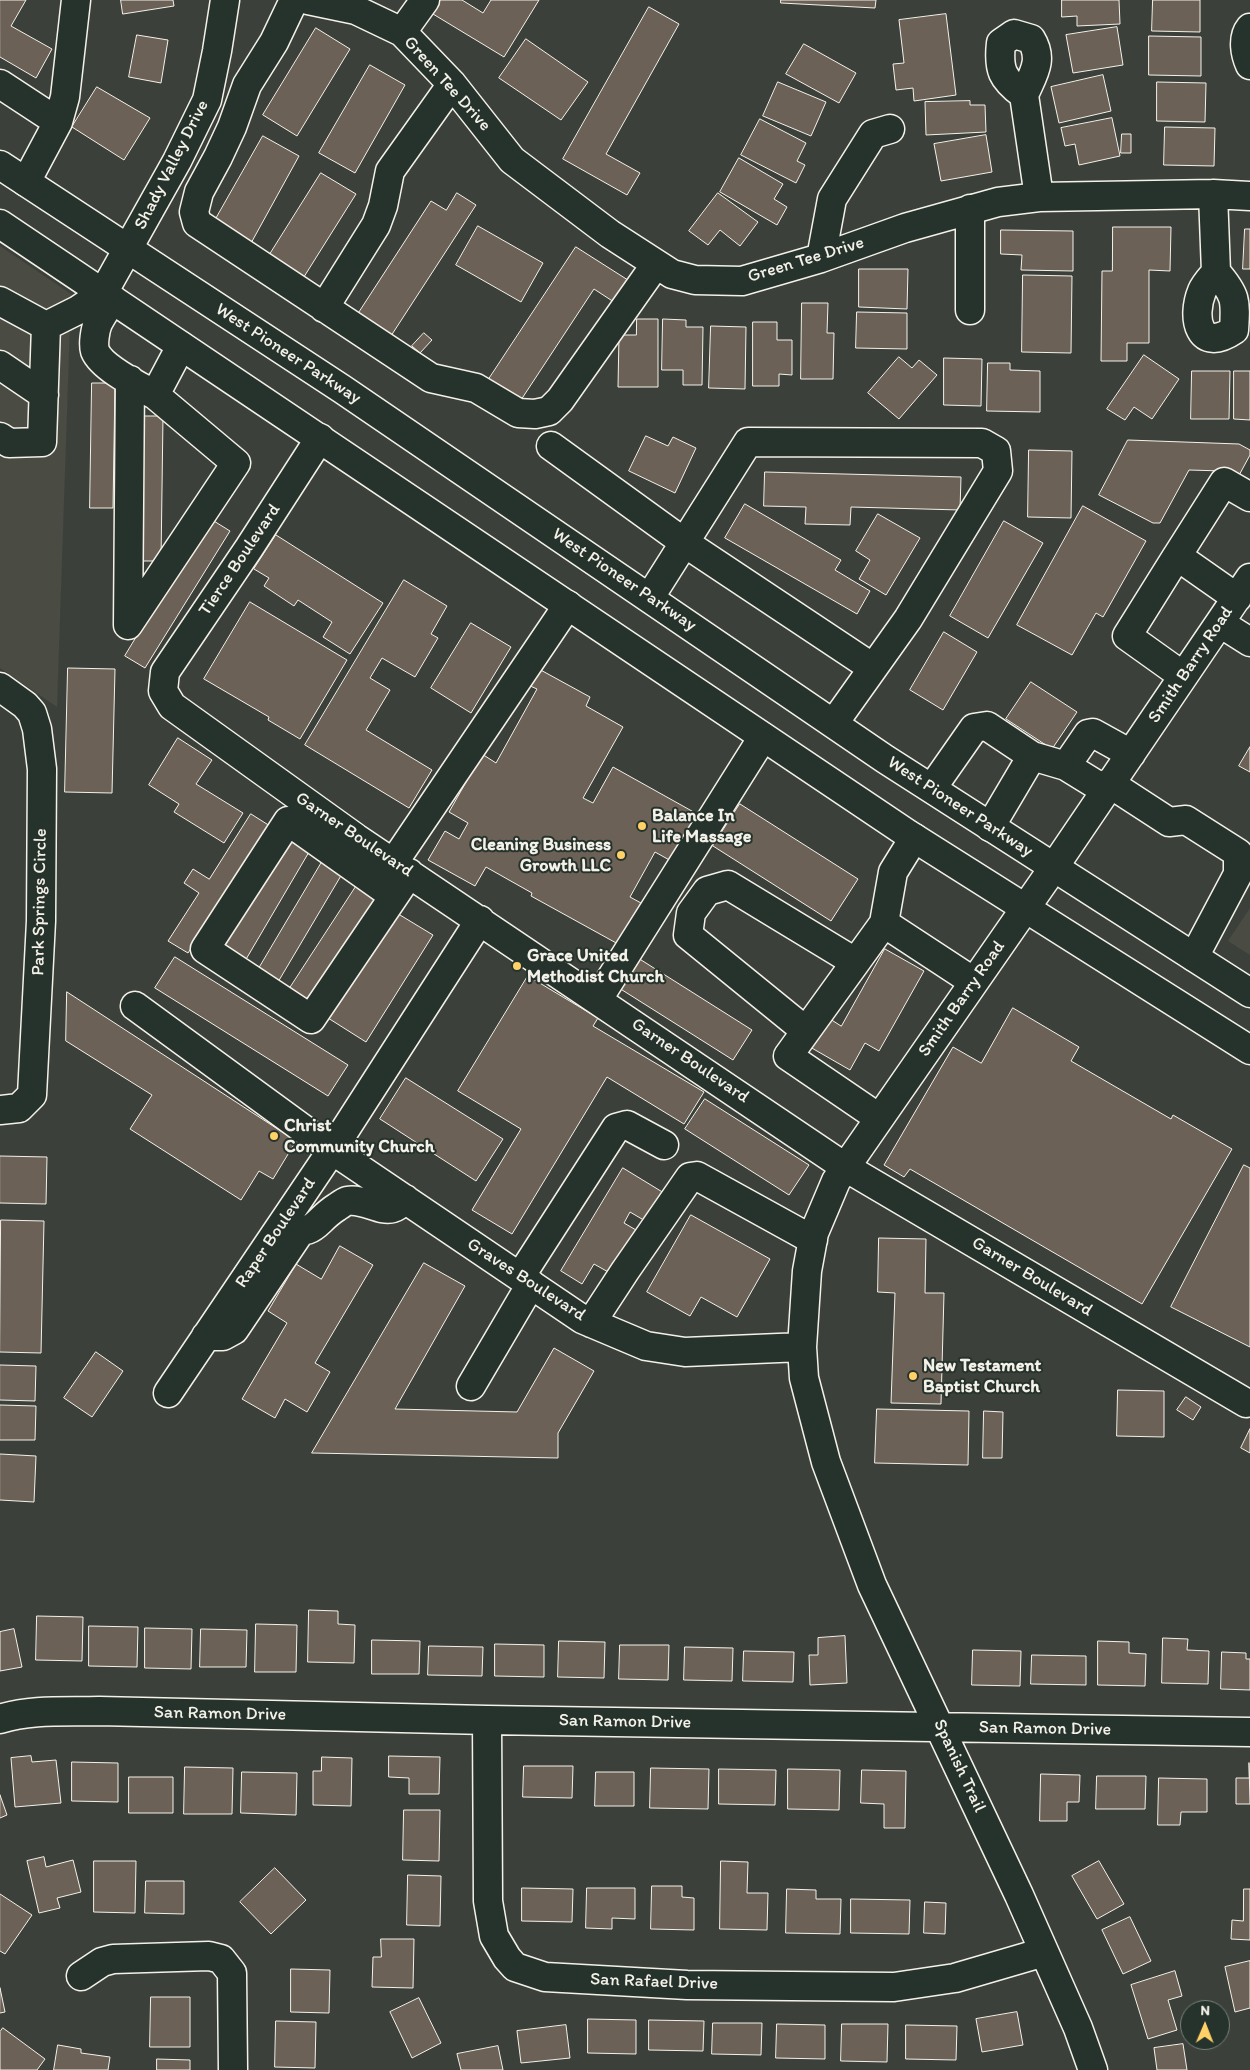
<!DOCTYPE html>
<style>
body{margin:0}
#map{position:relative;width:1250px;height:2070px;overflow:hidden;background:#3b413a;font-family:Itim,sans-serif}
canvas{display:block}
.north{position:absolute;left:1180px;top:2000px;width:50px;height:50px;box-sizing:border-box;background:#26332d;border:1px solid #787f78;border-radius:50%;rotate:1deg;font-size:14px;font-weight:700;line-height:20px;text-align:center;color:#f4f1e8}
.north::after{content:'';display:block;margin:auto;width:18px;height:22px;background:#ffd166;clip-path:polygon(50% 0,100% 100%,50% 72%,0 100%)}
</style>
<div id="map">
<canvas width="1250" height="2070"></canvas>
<div class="north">N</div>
</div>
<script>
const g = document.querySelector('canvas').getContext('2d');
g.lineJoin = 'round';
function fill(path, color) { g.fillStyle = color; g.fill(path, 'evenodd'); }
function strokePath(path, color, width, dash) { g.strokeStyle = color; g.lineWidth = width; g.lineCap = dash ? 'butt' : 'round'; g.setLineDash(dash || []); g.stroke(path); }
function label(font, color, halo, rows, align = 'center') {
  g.font = font + ' Itim,sans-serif'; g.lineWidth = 4; g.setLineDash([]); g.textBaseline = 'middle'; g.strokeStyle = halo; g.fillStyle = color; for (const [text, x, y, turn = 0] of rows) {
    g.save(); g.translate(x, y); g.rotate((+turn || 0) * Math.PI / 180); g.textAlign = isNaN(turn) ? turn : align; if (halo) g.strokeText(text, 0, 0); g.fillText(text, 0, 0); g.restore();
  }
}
const built = new Path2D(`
 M0,246l71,48 -14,413 -57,-39z
 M1250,908v47l-22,-14z`);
const building = new Path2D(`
 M0,0h26l-15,26 41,23 -16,29 -36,-21z
 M121,0h52l1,6 -51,8z
 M435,0h27l21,13 8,-13h48l-35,57 -76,-46z
 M781,0h95l-1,8 -94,-5z
 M1062,0h57l1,24 -43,2v-10l-15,1z
 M1153,0h47v32l-48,-1z
 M649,7l30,17 -73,130 34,19 -13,22 -64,-36z
 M946,14l10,81 -42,6 -1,-13 -17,2 -3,-26 11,-1 -5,-43z
 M1117,27l6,38 -50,8 -7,-38z
 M316,28l34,21 -53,87 -34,-21z
 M137,35l31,5 -7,43 -32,-6z
 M1149,36l52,1v39l-52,-1z
 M526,39l62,43 -27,38 -62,-42z
 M804,44l52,29 -17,30 -53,-29z
 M370,65l35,20 -50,88 -36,-20z
 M1103,75l8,36 -52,12 -8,-36z
 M778,82l48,20 -15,34 -48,-20z
 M1157,82l49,1 -1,39 -48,-1z
 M97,87l53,31 -26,42 -52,-33z
 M970,101v4h15l1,27 -60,3 -1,-33z
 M1112,118l8,38 -41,9 -4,-21 -10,2 -4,-18z
 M760,119l46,24 -9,18 8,4 -9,18 -55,-28z
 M1165,127l50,1 -1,38 -50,-1z
 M1122,134h9v19h-10z
 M986,135l6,37 -51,9 -7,-37z
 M263,136l36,20 -49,89 -37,-21z
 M739,158l44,26 -9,15 13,8 -10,18 -57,-33z
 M321,173l35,21 -54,86 -35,-21z
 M457,193l19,12 -87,134 -34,-21 76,-117 15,9z
 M718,193l40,29 -18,24 -20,-16 -12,15 -19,-14z
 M478,226l65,37 -22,39 -65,-37z
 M1113,227h58l-1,44 -21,-1v73h-22v18h-26l1,-90h10z
 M1245,229h5v40h-7z
 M1001,230l72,1v40l-52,-1 1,-15 -21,-1z
 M576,247l55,35 -14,22 -23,-15 -75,114 -32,-21z
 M859,269h49l-1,40 -48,-2z
 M1023,275l49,1 -1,77 -49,-1z
 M802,303h26l-1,30h7l-1,46h-32z
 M857,312l50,1v36l-51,-1z
 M637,319h21v68h-40l1,-52h17z
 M663,319l23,1v7h17l-1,58h-19v-15h-21z
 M753,322h24v18h15v35l-13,-1v12h-26z
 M711,326l35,1 -1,62 -36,-1z
 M424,333l8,7 -12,13 -8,-7z
 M1144,355l35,24 -27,40 -18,-12 -9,13 -18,-11z
 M899,357l13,11 7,-8 18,15 -38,44 -31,-26z
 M944,358l38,1 -1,47 -37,-1z
 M988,363h22v7l30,1v41l-53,-1z
 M1192,371h38l-1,48h-38z
 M1234,371h16v49l-16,-1z
 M92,383h23l-2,125h-23z
 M140,416h23l-2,145h-23z
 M646,436l22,10 5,-9 23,11 -21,45 -46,-22z
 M1128,440l111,4 11,6v5l-13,24 -14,-8 -34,-1 -29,53h-7l-54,-28z
 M1029,450l43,1 -1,67 -43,-1z
 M765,472l196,5 -1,33 -109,-3 -1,18 -45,-1 1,-17 -42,-1z
 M745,504l96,56 -6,10 35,21 -13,23 -132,-76z
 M1083,506l63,35 -43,76 -7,-4 -24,42 -55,-30z
 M878,514l42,24 -34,57 -27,-16 11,-19 -14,-9z
 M209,518l21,13 -85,137 -20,-12z
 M1004,521l39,22 -55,95 -38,-22z
 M276,535l107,68 -33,51 -27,-17 9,-15 -34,-22 -4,6 -30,-20 5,-8 -15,-9z
 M404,580l43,26 -16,28 7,4 -23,39 -33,-19 -12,20 20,12 -24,40 66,40 -23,38 -104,-63z
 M250,602l97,58 -47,79 -32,-19 1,-3 -65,-38z
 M471,623l40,24 -40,66 -40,-25z
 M944,632l33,20 -34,58 -33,-20z
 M68,668l47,1 -3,124 -47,-1z
 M537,668l53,29 -4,9 37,21 -40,71 10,5 20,-36 86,48 -26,47 -18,-10 -25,45 11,6 -23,41 -87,-48 1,-3 -46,-26 -11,19 -47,-26 17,-29 14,8 9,-16 -19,-11 33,-58 14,9 41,-74 -9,-4z
 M1031,682l46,30 -25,37 -46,-30z
 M178,738l34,22 -16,24 47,29 -19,30 -50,-31 5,-8 -30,-19z
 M1250,747v25l-11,-6z
 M740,804l118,75 -27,42 -118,-75z
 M251,814l19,12 -82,127 -20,-12 31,-48 -15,-10 9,-14 16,10z
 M288,840l21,12 -64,109 -21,-13z
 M322,862l20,12 -64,108 -20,-12z
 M357,885l19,13 -68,105 -20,-12z
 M395,912l38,23 -67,107 -38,-24z
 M885,949l39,22 -45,80 -14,-8 -15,27 -40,-23 17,-30 14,9z
 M175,957l173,108 -20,31 -173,-108z
 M638,958l114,72 -19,30 -114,-72z
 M528,976l70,42 -5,8 111,66 -20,32 -77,-47 -95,157 -40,-24 49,-81 -63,-38z
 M67,992l229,149 -23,38 -14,-8 -18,29 -111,-71 22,-34 -86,-54z
 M1013,1008l66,39 -8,14 100,58 2,-4 59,34 -90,155 -232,-135 -6,8 -20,-12 69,-118 28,16z
 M406,1078l97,61 -27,42 -96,-62z
 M705,1099l104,66 -20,30 -104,-66z
 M0,1156l47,1 -1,47 -46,-1z
 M1244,1165l6,3v179l-79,-40z
 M623,1168l41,25 -17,29 -17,-10 -6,11 12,7 -26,43 -16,-9 -12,20 -21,-13z
 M691,1215l79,44 -33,58 -36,-20 -11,19 -43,-24z
 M1,1220l43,1 -3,132 -41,-1z
 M879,1238l47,1 -1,54h19l-3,111 -50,-1 4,-110 -17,-1z
 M340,1246l33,19 -58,98 15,9 -23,40 -22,-13 -10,19 -33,-19 45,-76 -19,-12 28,-47 25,15z
 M424,1263l41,23 -70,123 122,3 37,-64 40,23 -36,62v25l-246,-5z
 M96,1352l27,19 -31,46 -28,-19z
 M0,1365l36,1 -1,35 -35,-1z
 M1118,1390l46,1v46l-47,-1z
 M1186,1397l15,10 -8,13 -16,-10z
 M0,1405l36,1 -1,34h-35z
 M877,1409l92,2 -1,54 -93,-2z
 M984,1411l19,1 -1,46h-19z
 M1250,1429v24l-9,-5z
 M0,1454l36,2 -2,46 -34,-2z
 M309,1610l29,1v13l17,1 -1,38 -46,-1z
 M37,1616l46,1 -1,44 -46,-1z
 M256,1624l41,1 -1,47h-41z
 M89,1626l49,1 -1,40 -48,-1z
 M145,1628l47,1 -1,40 -46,-1z
 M14,1629l8,38 -22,4v-39z
 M201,1629l46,1 -1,37h-46z
 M845,1636l2,47 -37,2 -1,-30h9v-17z
 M1163,1638l25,1 -1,11 22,1 -1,33 -46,-1z
 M372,1640l48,1 -1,33h-47z
 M559,1641l46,1 -1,36 -46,-1z
 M1098,1641l31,1v11l17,1 -1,32 -47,-1z
 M495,1644l49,1v32l-49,-1z
 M620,1645h49l-1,35 -49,-1z
 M429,1646l54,1 -1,29 -54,-1z
 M685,1647l48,1 -1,33 -48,-1z
 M973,1650l48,1 -1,35 -48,-1z
 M744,1651l50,1 -1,30 -50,-1z
 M1222,1652l24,1v6h4v31l-29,-1z
 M1032,1655l54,1v29l-55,-1z
 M31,1756l1,6 24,-2 5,43 -46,4 -4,-49z
 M389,1756l51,1 -1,37h-30v-16l-20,-1z
 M322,1757l30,1 -1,48 -38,-1v-34h8z
 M72,1762l46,1v39l-46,-1z
 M1249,1763l1,41h-14v-26h13z
 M524,1766h49l-1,32 -49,-1z
 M185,1767l48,1 -1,46h-48z
 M651,1768l58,1 -1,40 -58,-1z
 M719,1769l57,1 -1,35 -56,-1z
 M788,1769l52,1 -1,40 -51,-1z
 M862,1770l44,1 -1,57h-21v-24l-23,-1z
 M242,1772l55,1 -1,42 -55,-2z
 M596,1772h38v34h-39z
 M1041,1774l39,1 -1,27h-12v19h-27z
 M1097,1776h49l-1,33h-49z
 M129,1777h44v36h-44z
 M1159,1778l48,1v33h-26l-1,13h-22z
 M0,1795l7,20 -7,3z
 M404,1810h36l-1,51 -36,-1z
 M44,1857l2,10 27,-7 8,32 -24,6 3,10 -21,5 -12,-52z
 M94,1861h42l-1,52 -41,-1z
 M721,1861l27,1 -1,31h21l-1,37 -47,-1z
 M1099,1861l25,43 -27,15 -25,-43z
 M275,1868l31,32 -35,34 -31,-32z
 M408,1875l33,1 -1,50 -33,-1z
 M146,1881h38v33l-39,-1z
 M652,1886h30v11l12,1v32l-43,-1z
 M522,1888l51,1 -1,33 -50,-1z
 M587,1888h48v31l-23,-1v11l-26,-1z
 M787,1889l29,1v9h25l-1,35 -54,-1z
 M1244,1889h6v51l-19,-1 1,-19 11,1z
 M0,1894l32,21 -27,39 -5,-3z
 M851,1899l59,1 -1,34 -58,-1z
 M925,1902l21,1 -1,31 -21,-1z
 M1130,1917l21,44 -28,13 -21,-44z
 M381,1939h33l-1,49 -41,-1 1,-30h8z
 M1250,1961v47l-15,4 -10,-45z
 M291,1969l39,1 -1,43 -38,-1z
 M1175,1971l7,25 -14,4 9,30 -29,9 -17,-54z
 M0,1988l5,24 -5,1z
 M151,1997h39v50h-40z
 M419,1998l22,45 -29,15 -22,-46z
 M1017,2012l6,33 -41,7 -6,-33z
 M588,2019l48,1v34l-48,-1z
 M649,2020l55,1 -1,30 -54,-1z
 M276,2021l40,1 -1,46 -40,-1z
 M713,2023h49l-1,32 -49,-1z
 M777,2024l48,1v34l-49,-1z
 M842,2024h46l-1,38 -46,-1z
 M566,2025l4,33 -49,5 -4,-32z
 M906,2025l51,1 -1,34 -50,-1z
 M3,2028l42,31 -8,11h-37v-38z
 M1183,2044l4,26h-30l-3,-22z
 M58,2045l23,4v4l29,4 -2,13h-54z
 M498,2046l5,24h-42l-4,-16z
 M157,2059l33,1v10h-33z`);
const minor = new Path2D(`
 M294,0l-20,42 -27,43 -15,42 -14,30 -19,35 -5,20 3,11 234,155 45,10 42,25 17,1 14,-3 11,-11 96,-136
 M308,0l48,10 46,22 50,52 60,76 98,74 62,40 23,6 47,1 79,-23 84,-30 93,-26 41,-5 174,-3 37,2
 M1250,28c-8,10 -5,26 0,37
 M402,32l23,-32
 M0,84l58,38 -32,60
 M1024,95c9,-21 20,-35 7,-56l-17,-5 -13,9c-3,27 1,36 23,52l15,102
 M58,122l7,-25 11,-97
 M1213,194l3,78
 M821,258l11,-59 41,-65 17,-5
 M1216,272c20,23 20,28 18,58 -35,24 -43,-12 -32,-39 3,-7 9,-13 14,-19z
 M112,299c-4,8 -10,16 -14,24 -3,7 -5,21 -3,28 7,17 44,35 60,44l26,-49
 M0,301l46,25 -4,116 -33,1 -9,-6
 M324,308l52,-83 7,-19 7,-35 62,-87
 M970,310v-101
 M46,326l32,-16 25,-17 74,-132 30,-61 10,-49 8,-51
 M0,365l44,30
 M130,380l-2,245 108,-162 -81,-68
 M320,438l-71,110 -84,124 -2,19 9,15 184,132 489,329 401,236
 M551,446l134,97 188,125
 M1177,556l-50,80 56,40
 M650,597l98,-155 234,1 14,8 2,20 -90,148 -74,104
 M1237,598l-60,-42 47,-74 26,15
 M1220,623l30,19
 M0,687l25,18 7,8 5,16 5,40 -1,152 -9,174 -13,13 -19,2
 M1066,766l39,24
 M1109,783l60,39 17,-2 52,33v21l-44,83
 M932,788l42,-60 13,-2 45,30 34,10 22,-32 5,-1 38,21
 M990,827l42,-71
 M394,862l174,-257
 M394,896l-106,-75 -83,128 106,70 90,-133 8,-13
 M884,923l90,59
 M598,999l165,-262
 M135,1006l197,144 250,169 64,27 39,6 117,-5
 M806,1031l-118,-96 3,-22 16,-22 21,-6 127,77
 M879,1118l-91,-62 96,-133 9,-51 21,-34
 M283,1229c35,7 30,-7 54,-22 3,-2 7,-5 10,-6 17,-3 33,11 46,7 4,-1 9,-6 12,-9
 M520,1277l96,-149 11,-3 37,20
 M591,1323l34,-52 65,-94 7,-1 116,64
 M206,1336h17l11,-6 66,-98
 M471,1386l60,-102
 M168,1393l164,-243 148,-230
 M0,1719c31,-10 67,-7 99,-8l388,9 763,12
 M487,1720l1,181 6,35 13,22 8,9 30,10 142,8 207,2 61,-9 89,-26
 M81,1976l21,-14 11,-3 96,-3 12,3 11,14 1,97
 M1093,2070l-15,-42 -59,-133 -147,-310 -46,-123 -22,-84 -2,-31 5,-76 7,-38 22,-52 218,-314 196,-289`);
const major = new Path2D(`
 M0,165l342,224 543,370 365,234
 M0,224l908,610 342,216`);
const markers = [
 [642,826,5,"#ffd166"],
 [621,855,5,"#ffd166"],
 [517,966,5,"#ffd166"],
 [274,1136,5,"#ffd166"],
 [913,1376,5,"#ffd166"]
];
const streetNames = [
 ["Green Tee Drive",447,84,48],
 ["Shady Valley Drive",172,165,-63],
 ["Green Tee Drive",806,260,-17],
 ["West Pioneer Parkway",288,354,33],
 ["Tierce Boulevard",240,560,-56],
 ["West Pioneer Parkway",624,580,34],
 ["Smith Barry Road",1191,665,-56],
 ["West Pioneer Parkway",960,807,33],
 ["Garner Boulevard",354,835,34],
 ["Park Springs Circle",40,902,-89],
 ["Smith Barry Road",962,999,-55],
 ["Garner Boulevard",690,1061,34],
 ["Raper Boulevard",276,1233,-56],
 ["Garner Boulevard",1032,1277,31],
 ["Graves Boulevard",526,1280,33],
 ["San Ramon Drive",220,1714,1],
 ["San Ramon Drive",625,1722,1],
 ["San Ramon Drive",1045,1729,1],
 ["Spanish Trail",959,1766,65],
 ["San Rafael Drive",654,1982,2]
];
const poiNames = [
 ["Balance In",652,816],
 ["Life Massage",652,837],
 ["Cleaning Business",611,845,"right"],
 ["Growth LLC",611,866,"right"],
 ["Grace United",527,956],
 ["Methodist Church",527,977],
 ["Christ",284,1126],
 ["Community Church",284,1147],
 ["New Testament",923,1366],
 ["Baptist Church",923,1387]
];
fill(built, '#4a4b43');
fill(building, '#6c6157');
strokePath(building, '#f4f1e8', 1);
strokePath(minor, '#f4f1e8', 31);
strokePath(major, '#f4f1e8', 31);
strokePath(minor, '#26332d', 28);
strokePath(major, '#26332d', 28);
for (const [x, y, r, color] of markers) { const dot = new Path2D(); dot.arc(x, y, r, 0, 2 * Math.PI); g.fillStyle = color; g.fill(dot); strokePath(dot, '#26332d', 2); }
label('18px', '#f4f1e8', '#26332d', streetNames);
label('bold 18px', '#f4f1e8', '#26332d', poiNames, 'left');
</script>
